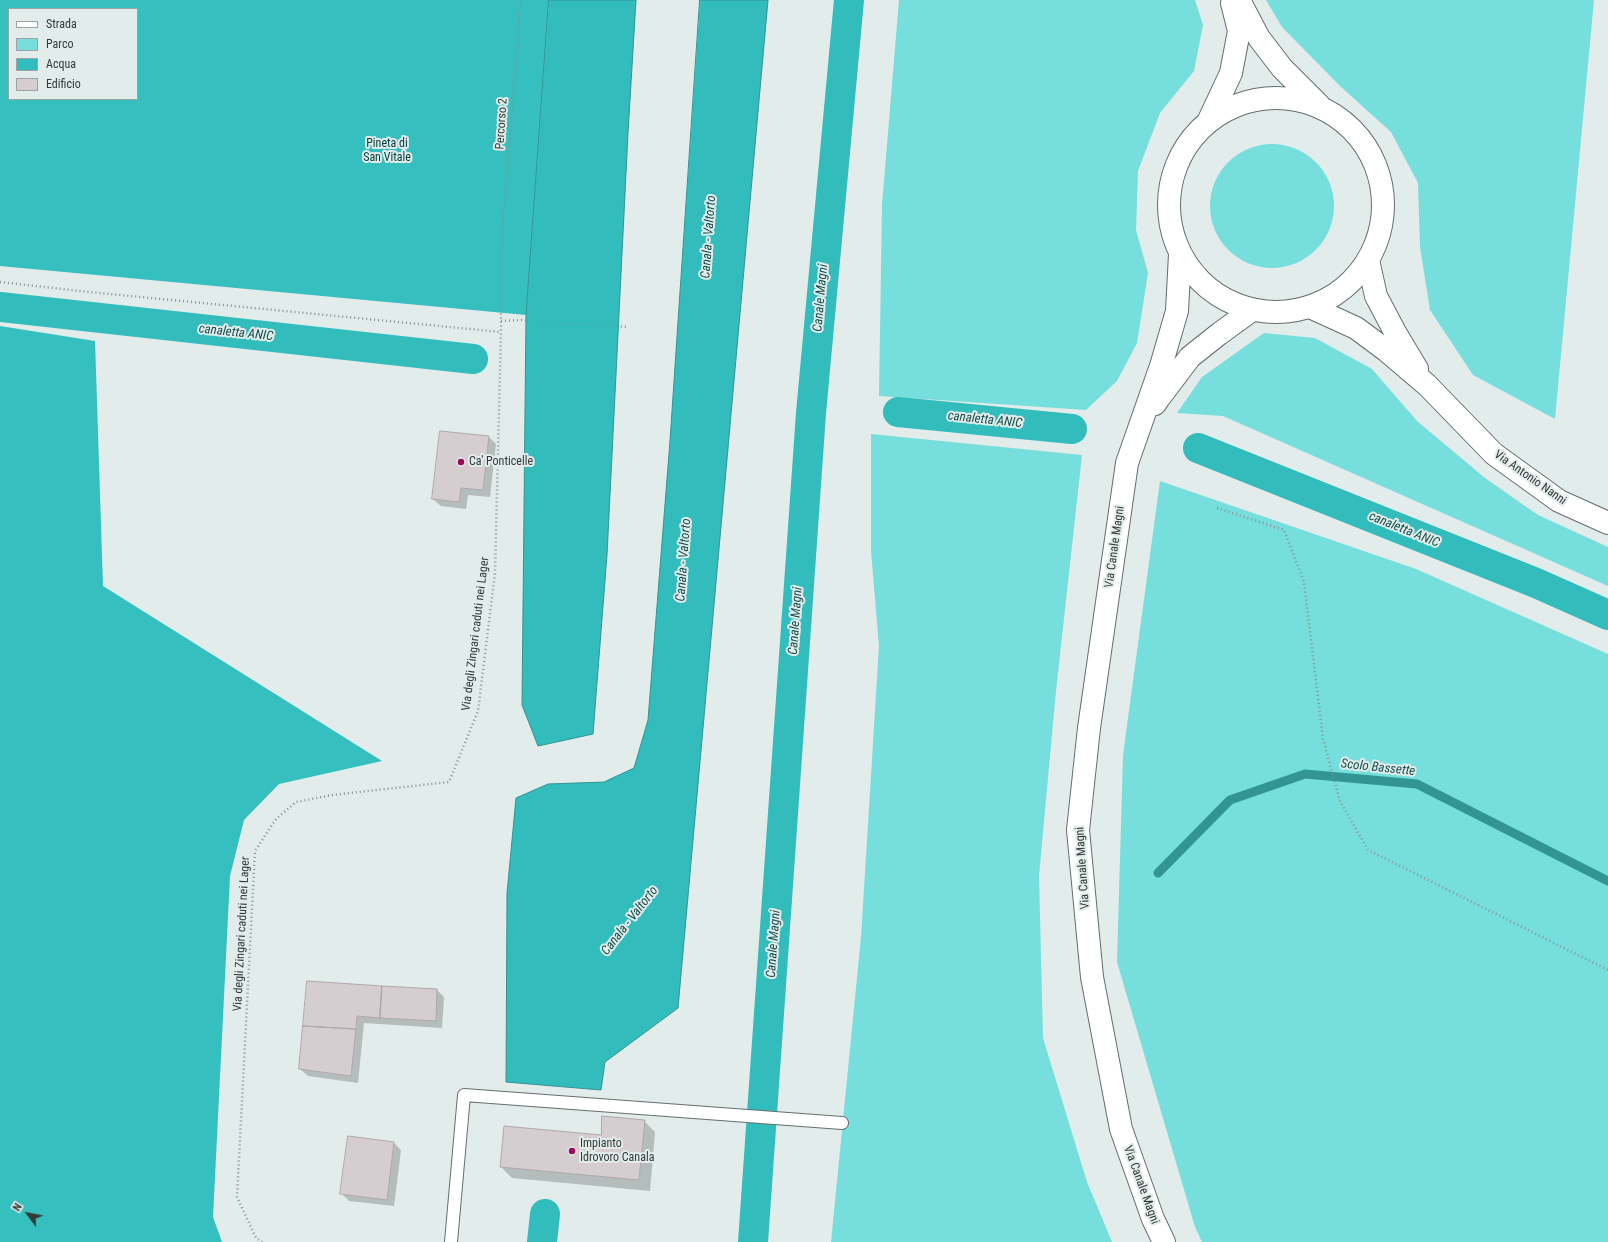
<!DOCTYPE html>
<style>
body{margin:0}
#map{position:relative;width:1608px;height:1242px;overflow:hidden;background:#e1eceb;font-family:"Roboto Condensed",sans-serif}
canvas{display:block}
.legend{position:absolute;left:8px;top:8px;width:130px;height:92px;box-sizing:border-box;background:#e1eceb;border:1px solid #9ca4a3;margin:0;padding:5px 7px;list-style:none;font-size:12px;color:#343838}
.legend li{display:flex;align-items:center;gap:8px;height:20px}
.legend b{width:20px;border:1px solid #9ca4a3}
.north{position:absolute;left:8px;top:1194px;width:40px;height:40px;-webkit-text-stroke:3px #e1eceb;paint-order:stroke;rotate:302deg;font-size:11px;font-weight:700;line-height:16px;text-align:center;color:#343838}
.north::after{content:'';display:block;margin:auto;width:14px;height:18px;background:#343838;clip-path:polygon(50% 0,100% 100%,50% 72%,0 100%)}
</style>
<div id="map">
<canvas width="1608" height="1242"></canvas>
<ul class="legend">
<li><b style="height:5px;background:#fff"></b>Strada</li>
<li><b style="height:11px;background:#76dedd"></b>Parco</li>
<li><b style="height:11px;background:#32bcbc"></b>Acqua</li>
<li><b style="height:11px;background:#d6cdd0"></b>Edificio</li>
</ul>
<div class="north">N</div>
</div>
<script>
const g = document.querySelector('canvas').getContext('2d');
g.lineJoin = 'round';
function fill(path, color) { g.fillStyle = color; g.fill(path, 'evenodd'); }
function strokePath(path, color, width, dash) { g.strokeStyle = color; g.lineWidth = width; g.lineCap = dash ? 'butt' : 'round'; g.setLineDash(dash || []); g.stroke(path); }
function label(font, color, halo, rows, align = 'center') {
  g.font = font + ' "Roboto Condensed",sans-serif'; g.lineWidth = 4; g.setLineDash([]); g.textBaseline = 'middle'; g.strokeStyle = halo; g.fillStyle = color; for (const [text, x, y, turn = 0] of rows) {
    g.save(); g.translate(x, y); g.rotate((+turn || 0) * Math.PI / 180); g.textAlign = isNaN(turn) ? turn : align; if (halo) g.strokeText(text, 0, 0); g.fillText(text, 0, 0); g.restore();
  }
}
const green = new Path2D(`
 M899,0h296l8,25 -9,46 -34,42 -22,58 -2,59 12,43 -11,70 -20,38 -31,29 -207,-14 3,-191z
 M1266,0h328l-39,419 -82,-44 -43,-65 -10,-63 -2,-64 -27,-51 -51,-46 -58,-59z
 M1210 206a62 62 0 1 1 124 0a62 62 0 1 1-124 0Z
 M1264,333l51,5 57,31 45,52 68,57 53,37 70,32v39l-385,-170 -46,-3 25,-36z
 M871,434l211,21 -26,236 -17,185 4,162 44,144 25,60h-281l30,-305 18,-291 -8,-95z
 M1160,481l256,88 192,85v588h-406l-7,-15 -78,-265 6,-207z`);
const forest = new Path2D(`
 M0,0h549l-23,315 -526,-49zM9,9h128v90h-128z
 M0,326l95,15 8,245 279,175 -103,23 -35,36 -14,56 -17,341 9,25h-222z`);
const water = new Path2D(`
 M549,0h87l-8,133 -21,422 -14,179 -55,12 -16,-41 4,-390z
 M700,0h68l-90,1008 -73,54 -4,28 -95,-8 1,-189 9,-95 32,-14 56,-2 30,-14 14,-48 22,-279z`);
const shadow = new Path2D(`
 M489,437l7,7 -6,53 -22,-2 -2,14 -25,-3 -8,-7z
 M308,982l129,8 7,7 -2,31 -78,-5 -6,60 -50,-7 -8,-7z
 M644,1121l11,11 -5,59 -138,-13 -11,-11 101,-31z
 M394,1143l7,7 -7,56 -45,-5 -8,-8z`);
const stream = new Path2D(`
 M1158,873l72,-73 75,-26 112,10 191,97`);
const canal = new Path2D(`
 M0,307l473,52
 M898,412l174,17
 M1198,448l338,135 72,32
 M542,1242l3,-28
 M753,1242l58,-829 38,-413`);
const building = new Path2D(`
 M440,431l49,5 -6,54 -22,-2 -2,14 -27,-3z
 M307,981l75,5 -2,32 -23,-2 -1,13 -53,-3z
 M382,986l55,3 -1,32 -56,-3z
 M303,1026l53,3 -5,47 -52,-7z
 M602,1116l43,4 -6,60 -139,-13 4,-41 97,9z
 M348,1136l46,6 -7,58 -47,-6z`);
const path = new Path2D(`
 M0,282l89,10 412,40
 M501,321l20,-1 107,7
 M1217,508l67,22 20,52 19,157 17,62 28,49 240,120
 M262,1242l-6,-4 -19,-41 18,-346 21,-32 20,-17 36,-7 117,-13 29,-71 17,-138 6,-241v-83l20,-249`);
const service = new Path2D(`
 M451,1242l13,-147 378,28`);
const minor = new Path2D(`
 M1368,260l8,36 20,38 21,35
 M1310,307l46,21 31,23 40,34 67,69 65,47 49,22`);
const secondary = new Path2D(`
 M1239,0l20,38 23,30 37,37
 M1169 205a107 107 0 1 1 214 0a107 107 0 1 1-214 0Z
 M1209,120l22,-47 8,-42 -7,-28
 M1155,404l4,-6 31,-41 29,-23 33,-24
 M1164,1242l-11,-23 -32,-90 -29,-152 -14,-147 11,-102 38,-265 34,-97 16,-55 3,-57`);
const markers = [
 [461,462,4,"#9b0b5b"],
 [572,1151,4,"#9b0b5b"]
];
const streetNames = [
 ["Percorso 2",502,124,-86],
 ["Via Antonio Nanni",1530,478,35],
 ["Via Canale Magni",1115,547,-82],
 ["Via degli Zingari caduti nei Lager",476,634,-83],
 ["Via Canale Magni",1083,868,-94],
 ["Via degli Zingari caduti nei Lager",242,934,-87],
 ["Via Canale Magni",1141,1185,70]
];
const parkNames = [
 ["Pineta di",387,144],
 ["San Vitale",387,158]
];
const poiNames = [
 ["Ca' Ponticelle",469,462],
 ["Impianto",580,1144],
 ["Idrovoro Canala",580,1158]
];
const waterNames = [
 ["Canala - Valtorto",709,237,-86],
 ["Canale Magni",821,298,-85],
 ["canaletta ANIC",236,333,6],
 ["canaletta ANIC",985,420,6],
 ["canaletta ANIC",1404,530,22],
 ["Canala - Valtorto",684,560,-86],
 ["Canale Magni",796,621,-86],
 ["Scolo Bassette",1378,768,6],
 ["Canala - Valtorto",630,921,-52],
 ["Canale Magni",774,944,-86]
];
fill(green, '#76dedd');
fill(forest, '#36bfbf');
fill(water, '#32bcbc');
strokePath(water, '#339494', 1);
fill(shadow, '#0003');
strokePath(stream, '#339494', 9);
strokePath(canal, '#32bcbc', 30);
fill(building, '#d6cdd0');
strokePath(building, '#b0a7aa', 1);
strokePath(service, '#656e6e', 14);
strokePath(minor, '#656e6e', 24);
strokePath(secondary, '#656e6e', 24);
strokePath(path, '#8a9191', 2.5, [1, 3]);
strokePath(service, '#fff', 12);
strokePath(minor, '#fff', 22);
strokePath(secondary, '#fff', 22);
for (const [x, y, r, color] of markers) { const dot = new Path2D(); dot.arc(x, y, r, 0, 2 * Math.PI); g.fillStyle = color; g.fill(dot); strokePath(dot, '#e1eceb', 1.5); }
label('12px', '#343838', '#e1eceb', streetNames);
label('12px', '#004040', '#e1eceb', parkNames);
label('12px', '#343838', '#e1eceb', poiNames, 'left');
label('italic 13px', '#144d4d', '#e1eceb', waterNames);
</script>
